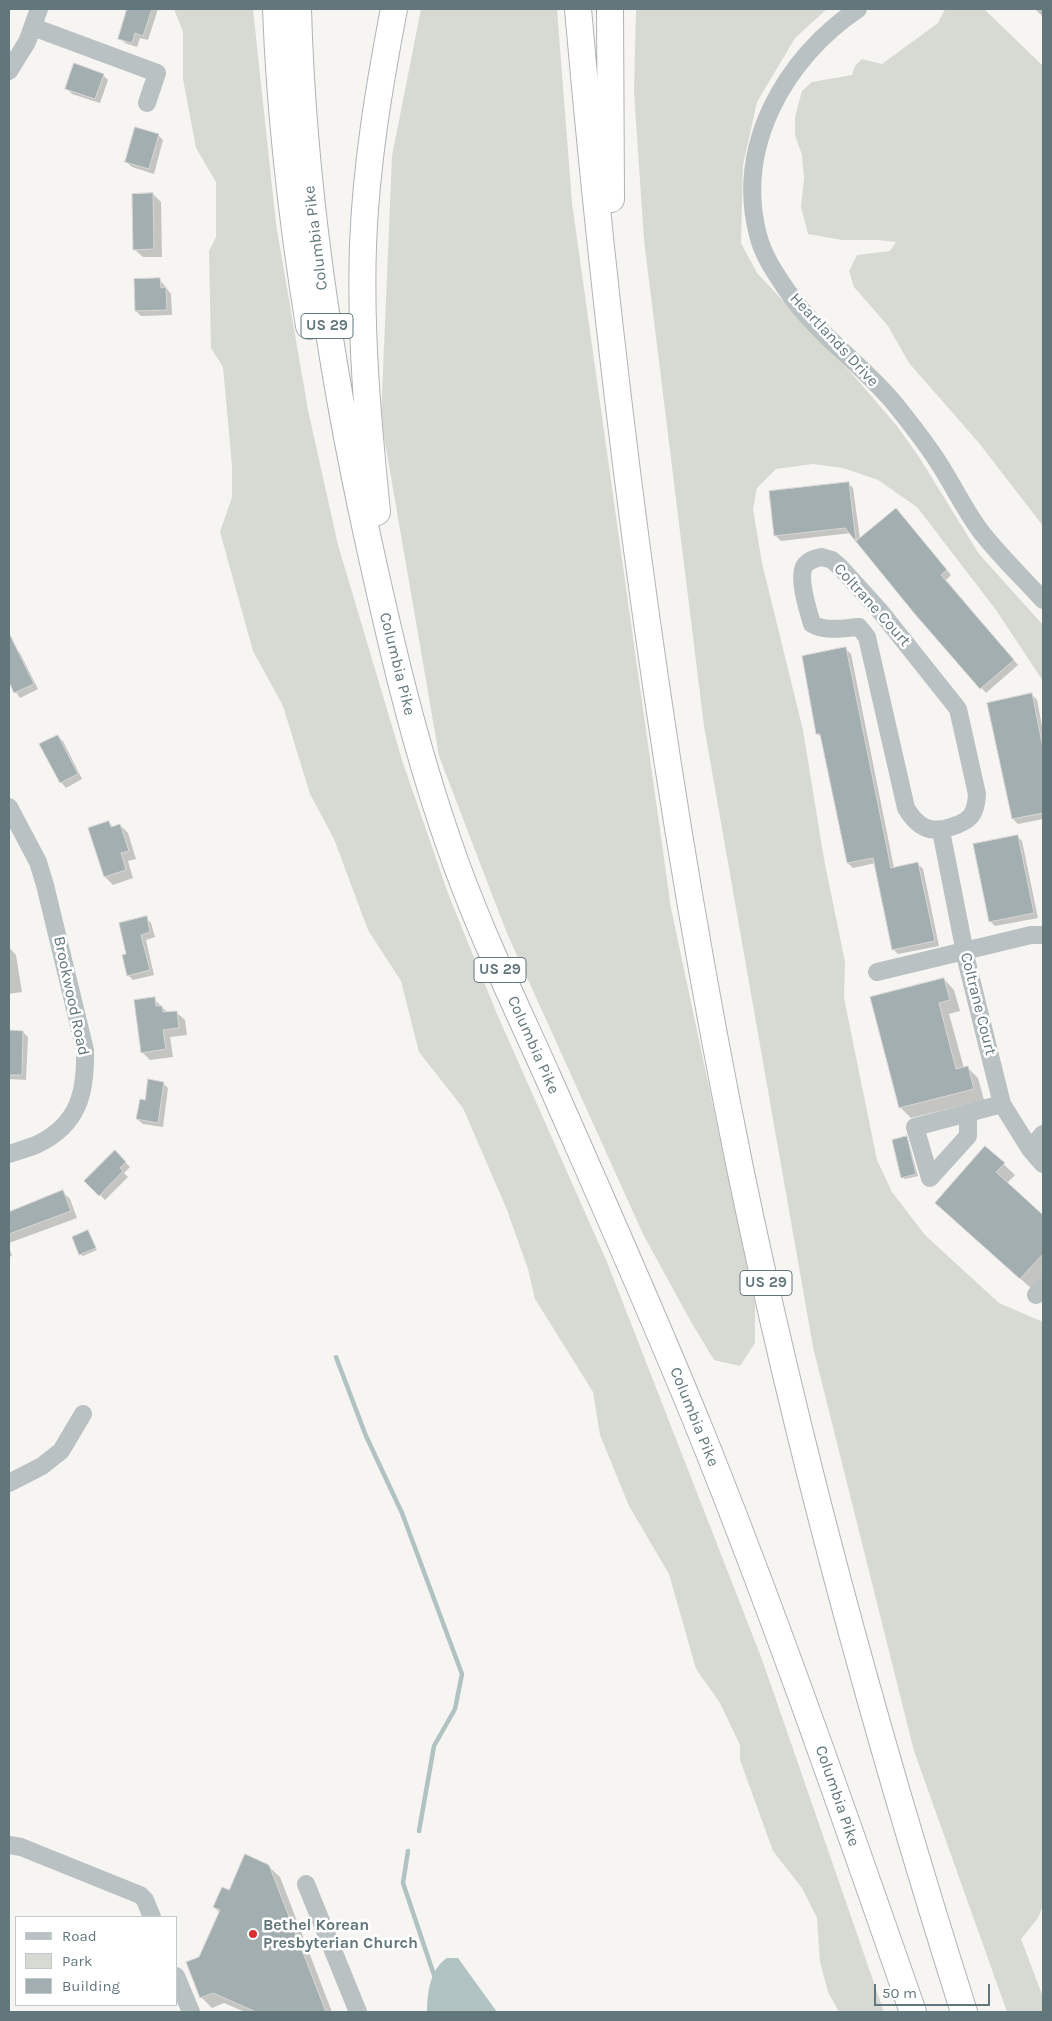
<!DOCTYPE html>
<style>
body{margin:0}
#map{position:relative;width:1052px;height:2021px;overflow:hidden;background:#f6f5f2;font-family:Karla,sans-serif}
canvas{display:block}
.frame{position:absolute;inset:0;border:10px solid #62777c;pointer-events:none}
.legend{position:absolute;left:15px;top:1916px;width:162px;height:90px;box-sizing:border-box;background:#fff;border:1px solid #c0c9cb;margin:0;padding:6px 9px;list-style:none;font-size:15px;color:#62777c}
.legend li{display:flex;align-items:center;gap:10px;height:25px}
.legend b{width:25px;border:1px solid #c0c9cb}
.scale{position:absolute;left:874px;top:1984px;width:116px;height:22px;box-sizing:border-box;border:2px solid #62777c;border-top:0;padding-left:6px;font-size:15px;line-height:18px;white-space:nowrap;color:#62777c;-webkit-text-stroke:4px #fff;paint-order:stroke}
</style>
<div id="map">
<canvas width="1052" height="2021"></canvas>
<div class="frame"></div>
<ul class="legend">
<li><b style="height:6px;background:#bac1c2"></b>Road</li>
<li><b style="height:14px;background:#d7dad2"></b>Park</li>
<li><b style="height:14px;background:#a3aeb1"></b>Building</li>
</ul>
<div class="scale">50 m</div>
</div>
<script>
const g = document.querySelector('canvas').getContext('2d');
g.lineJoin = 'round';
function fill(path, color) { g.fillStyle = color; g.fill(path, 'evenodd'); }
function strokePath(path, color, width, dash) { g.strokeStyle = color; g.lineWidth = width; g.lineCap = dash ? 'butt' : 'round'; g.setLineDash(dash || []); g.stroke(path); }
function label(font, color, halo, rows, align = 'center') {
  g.font = font + ' Karla,sans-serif'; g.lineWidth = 5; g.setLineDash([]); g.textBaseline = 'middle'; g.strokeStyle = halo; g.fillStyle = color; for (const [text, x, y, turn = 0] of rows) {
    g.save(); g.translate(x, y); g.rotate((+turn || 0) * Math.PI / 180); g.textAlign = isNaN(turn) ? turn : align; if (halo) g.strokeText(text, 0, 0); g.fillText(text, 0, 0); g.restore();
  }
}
const green = new Path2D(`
 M174,9h79l23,215 32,186 30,135 65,218 46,133 48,118 110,248 156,400 121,350h-45l-11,-20 -8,-30 -3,-44 -15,-30 -29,-37 -33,-91v-15l-20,-42 -24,-34 -27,-95 -40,-68 -29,-71 -7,-43 -58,-93 -7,-30 -21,-59 -44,-102 -44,-56 -18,-71 -33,-51 -34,-91 -24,-45 -27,-88 -30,-55 -33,-119 12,-35v-31l-9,-99 -12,-19 -2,-97 7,-14v-55l-20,-34 -13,-69v-47z
 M421,9h136l15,194 99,705 84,396v39l-15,23 -26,-6 -23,-38 -48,-88 -137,-303 -67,-175 -58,-337 11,-263z
 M636,9h191l-32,29 -38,64 -14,63 -2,78 16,30 97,103 43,50 22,31 60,97 64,71v56l-47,-71 -79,-103 -39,-27 -35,-12 -30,-4 -37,5 -19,19 -4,21 9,54 41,167 21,129 21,103 -1,36 33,162 15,32 33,43 74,68 44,19v583l-5,13 -17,21 22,58v15h-36l-93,-261 -101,-404 -109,-621 -60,-486 -10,-148z
 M945,9h39l59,57v460l-64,-83 -70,-80 -21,-37 -34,-39 -5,-16 8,-16 33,-4 6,-9 -18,-2h-36l-34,-6 -7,-27 3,-29 -2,-23 -7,-20v-18l7,-26 10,-9 40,-7 3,-9 7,-7 20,5 56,-41z`);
const water = new Path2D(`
 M447,1958h11l39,54h-70c0,-19 3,-43 20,-54z`);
const shadow = new Path2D(`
 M129,9h29l-10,31 -8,-2 -3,9 -12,-4 -5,-5z
 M1035,9h8v8z
 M103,75l5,5 -8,23 -28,-9 -5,-5z
 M158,135l5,5 -9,34 -22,-7 -6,-5z
 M153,194l8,8 1,55h-19l-9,-8z
 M160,280l11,14 1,21 -31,1 -5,-5z
 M848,483l5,5 7,51 41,-24 50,60 -5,5 72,85 -32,28 -71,-80 -64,-80 -70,8 -5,-5z
 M15,648l5,5 18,36 -18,9 -11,-16v-31z
 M846,649l5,5 43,214 24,-4 5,5 16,77 -41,8 -5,-5 -17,-86 -23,5 -5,-5 -26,-124 -4,-5z
 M1032,695l5,5 6,31v88l-25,5 -5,-5z
 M57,736l6,5 19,38 -16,9 -5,-6z
 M109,823l5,5 6,-3 8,8 8,26 -8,2 5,17 -20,7 -8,-8z
 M1017,836l5,5 16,77 -43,8 -5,-5z
 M146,918l5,5 4,14 -9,3 8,35 -21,5 -5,-5v-20z
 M9,947l7,8 6,37 -13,2z
 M944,979l10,11 6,21 -11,3 15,54 3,-1 11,11 6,22 -73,18 -11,-11z
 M154,999l14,14 8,-1 9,8 2,15 -17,2 3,20 -23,3 -8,-8z
 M9,1032h14l5,5 -2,43 -17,-1z
 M163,1083l5,5 -5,39 -20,-3 -6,-5z
 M906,1138l2,2 10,36 -13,3 -3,-2z
 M985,1147l30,28 -8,8 36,33v61l-11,12 -84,-75z
 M115,1152l15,15 -6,6 4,4 -23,23 -19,-19z
 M63,1192l7,7 7,19 -68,25v-27z
 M88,1231l9,19 -14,6 -3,-2z
 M9,1246l3,10 -3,1z
 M268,1866l12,11 52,135h-87l-21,-9 -12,5 -11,-11 -1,-39 20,-45 -6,-6z`);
const stream = new Path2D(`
 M336,1357l30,79 36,77 60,161 -7,35 -21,37 -15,85
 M408,1851l-5,32 31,92`);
const building = new Path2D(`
 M127,9h25l-9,27 -8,-3 -3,10 -14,-4z
 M74,63l30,11 -9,25 -30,-10z
 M135,127l24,7 -10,35 -24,-7z
 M153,193l1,56 -21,1 -1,-56z
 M160,278l1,10 5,-1 1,23 -32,1 -1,-32z
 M849,482l7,59 40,-33 51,62 -6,5 73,85 -34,29 -66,-76 -69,-85 -71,8 -5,-45z
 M9,633l25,51 -20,9 -5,-11z
 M846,647l45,221 27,-6 17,79 -43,9 -19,-92 -26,5 -27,-129h-4l-14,-78z
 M1032,693l11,55v65l-31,6 -25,-116z
 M58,735l20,39 -18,9 -21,-39z
 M109,821l2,6 9,-3 9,27 -8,2 5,17 -22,7 -16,-49z
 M1018,835l16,78 -45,9 -16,-78z
 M147,916l3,16 -9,3 9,35 -23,6 -5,-21 4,-1 -7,-31z
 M944,978l6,22 -11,3 17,66 12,-3 6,23 -75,19 -29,-111z
 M155,997l1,9h6l1,6 14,-1 2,17 -16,2 3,19 -25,4 -7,-53z
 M9,1030l14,1 -1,44h-13z
 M148,1079l16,3 -6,41 -22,-4 4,-20 5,1z
 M907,1136l9,38 -15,4 -9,-38z
 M985,1146l20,17 -9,9 47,43v39l-23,25 -85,-76z
 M115,1150l11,12 -6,6 3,3 -24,25 -15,-15z
 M63,1190l8,21 -62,23v-22z
 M88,1230l8,18 -17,7 -7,-18z
 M245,1854l24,11 57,147h-70l-43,-19 -13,5 -14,-36 13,-5 21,-47 -7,-3 9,-20 7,3z`);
const minor = new Path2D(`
 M858,9c-73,49 -123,137 -100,226 5,20 17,38 28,54 29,44 76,75 109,115 16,20 32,40 45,61 14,22 26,47 42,68 18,23 41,45 61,67
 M33,27l124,46 -10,30
 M9,71l18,-29 12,-33
 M822,557l10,3 8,7 40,44 78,98 19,85c-1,21 -7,27 -26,33 -21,7 -34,0 -45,-19l-39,-171 -8,-10c-16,1 -33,5 -47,-3 -4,-14 -15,-47 -7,-59 4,-5 11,-7 17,-8z
 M9,807l29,55 7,23 40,165c1,42 -6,74 -47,94 -9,4 -20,7 -29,10
 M941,831l26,132 35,141 28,45 13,15
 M877,972l154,-37h12
 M968,1113v23l-38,42 -15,-51 87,-23
 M1030,1149l13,-15
 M1036,1295l7,-8
 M9,1483l33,-17 19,-15 22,-37
 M9,1845l12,2 119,48 5,5 7,17
 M306,1884l52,128
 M176,1976l15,36`);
const highway = new Path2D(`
 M276,9c4,106 16,212 33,317
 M298,9c5,181 32,358 71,535 22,100 45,199 79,297 27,80 64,156 99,234 51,116 103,232 151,350 78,193 146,390 215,587
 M578,9c34,389 84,777 162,1159 59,285 136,567 224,844
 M610,9l1,190
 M377,512c-9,-90 -17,-176 -14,-267 3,-80 16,-158 31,-236`);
const markers = [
 [253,1934,5,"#d92f31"]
];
const shields = [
 [327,326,52],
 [500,970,52],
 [766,1283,52]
];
const shieldNames = [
 ["US 29",327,326],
 ["US 29",500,970],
 ["US 29",766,1283]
];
const streetNames = [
 ["Columbia Pike",316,238,-97],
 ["Heartlands Drive",834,340,47],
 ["Coltrane Court",872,605,48],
 ["Columbia Pike",397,664,76],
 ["Brookwood Road",71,996,78],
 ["Coltrane Court",978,1004,76],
 ["Columbia Pike",533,1045,66],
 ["Columbia Pike",694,1417,68],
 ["Columbia Pike",837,1796,71]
];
const poiNames = [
 ["Bethel Korean",263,1925],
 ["Presbyterian Church",263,1943]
];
fill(green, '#d7dad2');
fill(water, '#b1c2c3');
fill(shadow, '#0003');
strokePath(stream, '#b1c2c3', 4.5);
fill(building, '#a3aeb1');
strokePath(building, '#d7d6d5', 1);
strokePath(highway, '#aeb4b6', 28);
strokePath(minor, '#bac1c2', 18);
strokePath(highway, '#fff', 26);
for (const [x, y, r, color] of markers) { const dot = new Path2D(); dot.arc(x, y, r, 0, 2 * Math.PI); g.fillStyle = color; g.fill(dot); strokePath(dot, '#fff', 2); }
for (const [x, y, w] of shields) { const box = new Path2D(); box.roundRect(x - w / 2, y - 12.5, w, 25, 4); g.fillStyle = '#fff'; g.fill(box); strokePath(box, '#62777c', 1); }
label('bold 15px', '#62777c', null, shieldNames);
label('16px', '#62777c', '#fff', streetNames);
label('bold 16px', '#62777c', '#fff', poiNames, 'left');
</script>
